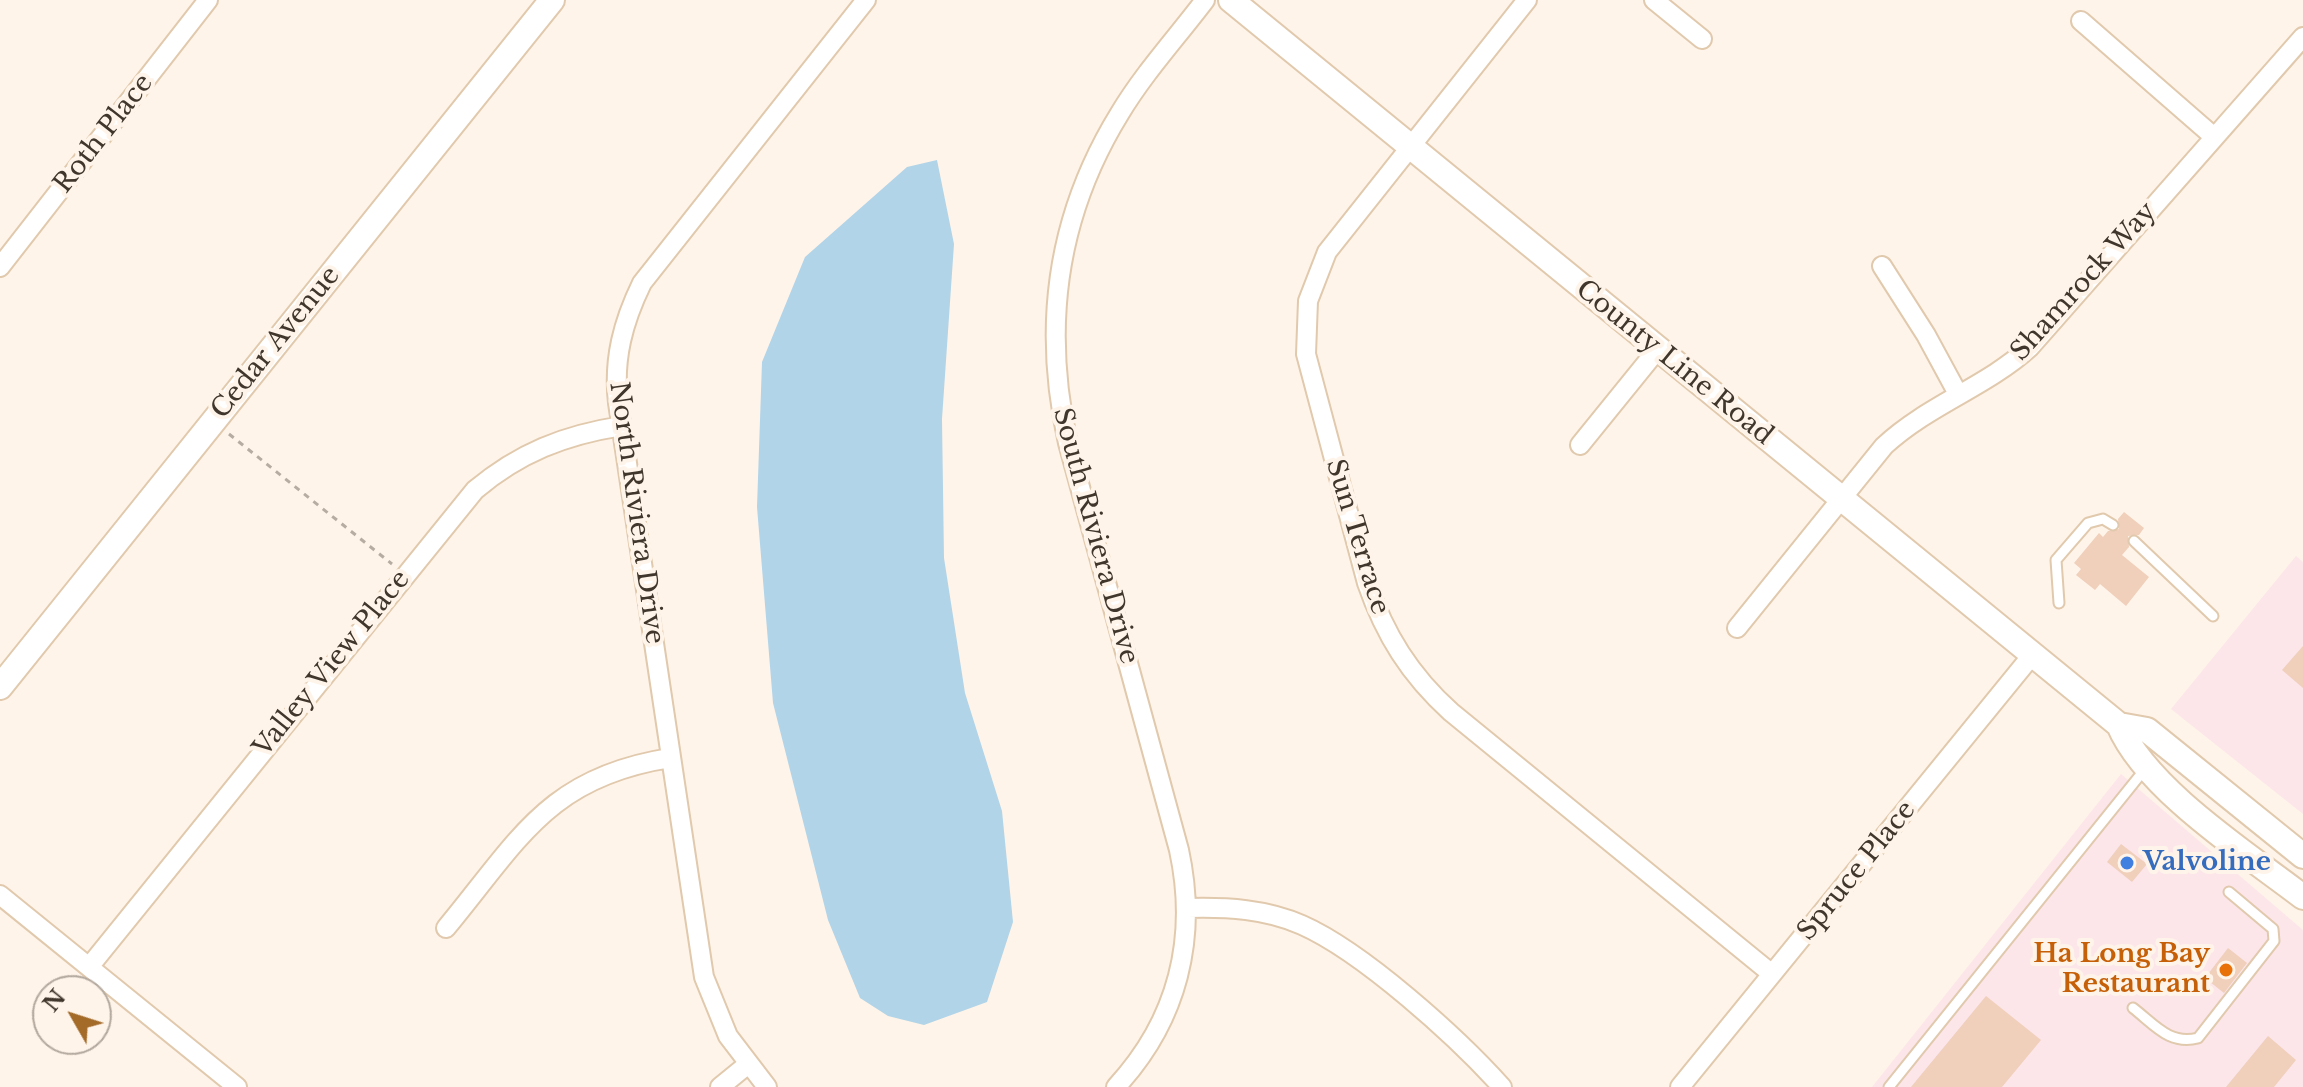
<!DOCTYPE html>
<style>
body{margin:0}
#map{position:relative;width:2303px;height:1087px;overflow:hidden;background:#fff4e9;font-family:"Libre Baskerville",serif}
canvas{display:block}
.north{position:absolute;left:32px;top:975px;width:80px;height:80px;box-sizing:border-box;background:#fff4e9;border:2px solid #b3a89d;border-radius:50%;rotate:309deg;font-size:22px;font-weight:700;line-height:32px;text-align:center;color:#40362b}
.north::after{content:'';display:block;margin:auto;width:28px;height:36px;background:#a36a28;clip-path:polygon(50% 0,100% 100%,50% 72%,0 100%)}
</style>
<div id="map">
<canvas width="2303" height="1087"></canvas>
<div class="north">N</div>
</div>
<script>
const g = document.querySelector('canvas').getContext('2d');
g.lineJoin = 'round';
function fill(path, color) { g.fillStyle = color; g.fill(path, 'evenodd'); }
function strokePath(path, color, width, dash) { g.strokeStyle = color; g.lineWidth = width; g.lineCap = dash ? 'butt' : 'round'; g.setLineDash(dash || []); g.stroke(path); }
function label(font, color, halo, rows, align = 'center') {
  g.font = font + ' "Libre Baskerville",serif'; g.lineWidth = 8; g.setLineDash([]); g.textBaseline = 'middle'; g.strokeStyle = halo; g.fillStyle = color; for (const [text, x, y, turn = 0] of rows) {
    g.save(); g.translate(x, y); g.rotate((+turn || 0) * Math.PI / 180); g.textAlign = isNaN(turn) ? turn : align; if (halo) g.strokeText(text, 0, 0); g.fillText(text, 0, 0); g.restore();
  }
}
const commercial = new Path2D(`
 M2296,556l7,6v252l-132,-105z
 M2121,774l182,156v157h-431z`);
const water = new Path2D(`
 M937,160l17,84 -12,175 2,139 21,135 37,118 11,111 -26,80 -63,23 -36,-9 -28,-18 -32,-78 -55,-217 -16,-196 5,-145 43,-105 102,-90z`);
const building = new Path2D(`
 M2124,512l20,16 -5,7 -11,1 1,11 -7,8 27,22 -23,29 -26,-22 -5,6 -19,-15 5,-6 -7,-6 25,-30 4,4 5,-6 11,-2 -1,-10z
 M2303,646v42l-21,-18z
 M2121,844l26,20 -15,18 -25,-20z
 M2228,948l19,15 -23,30 -19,-15z
 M1986,996l55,44 -39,47h-91z
 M2268,1036l28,24 -22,27h-48z`);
const path = new Path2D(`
 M229,434l163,130`);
const service = new Path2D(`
 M2134,541l79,75
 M2059,603l-3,-43 32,-37 15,-4 10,6
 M2133,1008c22,17 36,37 65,30l76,-97 -1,-12 -44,-37
 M1889,1087l256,-318`);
const minor = new Path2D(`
 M1527,0l-200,252 -19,49 -2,53 61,229c18,52 43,92 84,129l321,262
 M1654,0l48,39
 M2081,21l132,115
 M1882,266l44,69 32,59
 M0,267l208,-267
 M1580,445l77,-95
 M1737,628l147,-182c44,-41 102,-59 146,-99l273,-310
 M0,895l237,192
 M1188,908c39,-1 78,1 114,17 61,27 155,112 200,162
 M446,928c73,-88 102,-151 224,-170
 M89,967l386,-477c44,-37 89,-55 147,-64
 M720,1087l27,-22
 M767,1087l-39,-51 -24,-59 -86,-574c-5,-44 5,-81 24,-120l224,-283
 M1116,1087c62,-67 82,-149 63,-237l-111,-407c-26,-116 -11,-228 52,-330 24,-40 57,-76 85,-113
 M1680,1087l353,-433`);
const tertiary = new Path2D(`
 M1231,0l888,725 28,5 156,126
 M0,687l552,-687
 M2119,725c27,64 128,129 184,172`);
const markers = [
 [2127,863,8,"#3f7fe0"],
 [2226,970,8,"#e8710a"]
];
const streetNames = [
 ["Roth Place",104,134,-52],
 ["Shamrock Way",2084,282,-48],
 ["Cedar Avenue",276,343,-51],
 ["County Line Road",1674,363,39],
 ["North Riviera Drive",636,513,82],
 ["South Riviera Drive",1095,536,75],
 ["Sun Terrace",1357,537,73],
 ["Valley View Place",332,664,-51],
 ["Spruce Place",1857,871,-51]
];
const shopNames = [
 ["Valvoline",2143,863]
];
const foodNames = [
 ["Ha Long Bay",2210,955],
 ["Restaurant",2210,985]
];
fill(commercial, '#fce6ea');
fill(water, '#b2d4e8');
fill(building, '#f0cfbb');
strokePath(service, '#e1c9ad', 13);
strokePath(minor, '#e1c9ad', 22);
strokePath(tertiary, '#e1c9ad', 28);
strokePath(path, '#b7aca1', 3, [6, 6]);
strokePath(service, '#fff', 9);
strokePath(minor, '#fff', 18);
strokePath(tertiary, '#fff', 24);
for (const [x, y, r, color] of markers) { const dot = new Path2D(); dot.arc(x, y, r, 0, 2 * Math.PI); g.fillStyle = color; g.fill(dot); strokePath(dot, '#fff4e9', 3); }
label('26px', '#40362b', '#fff4e9', streetNames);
label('bold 26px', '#366cbe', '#fff4e9', shopNames, 'left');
label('bold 26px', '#c56008', '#fff4e9', foodNames, 'right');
</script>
